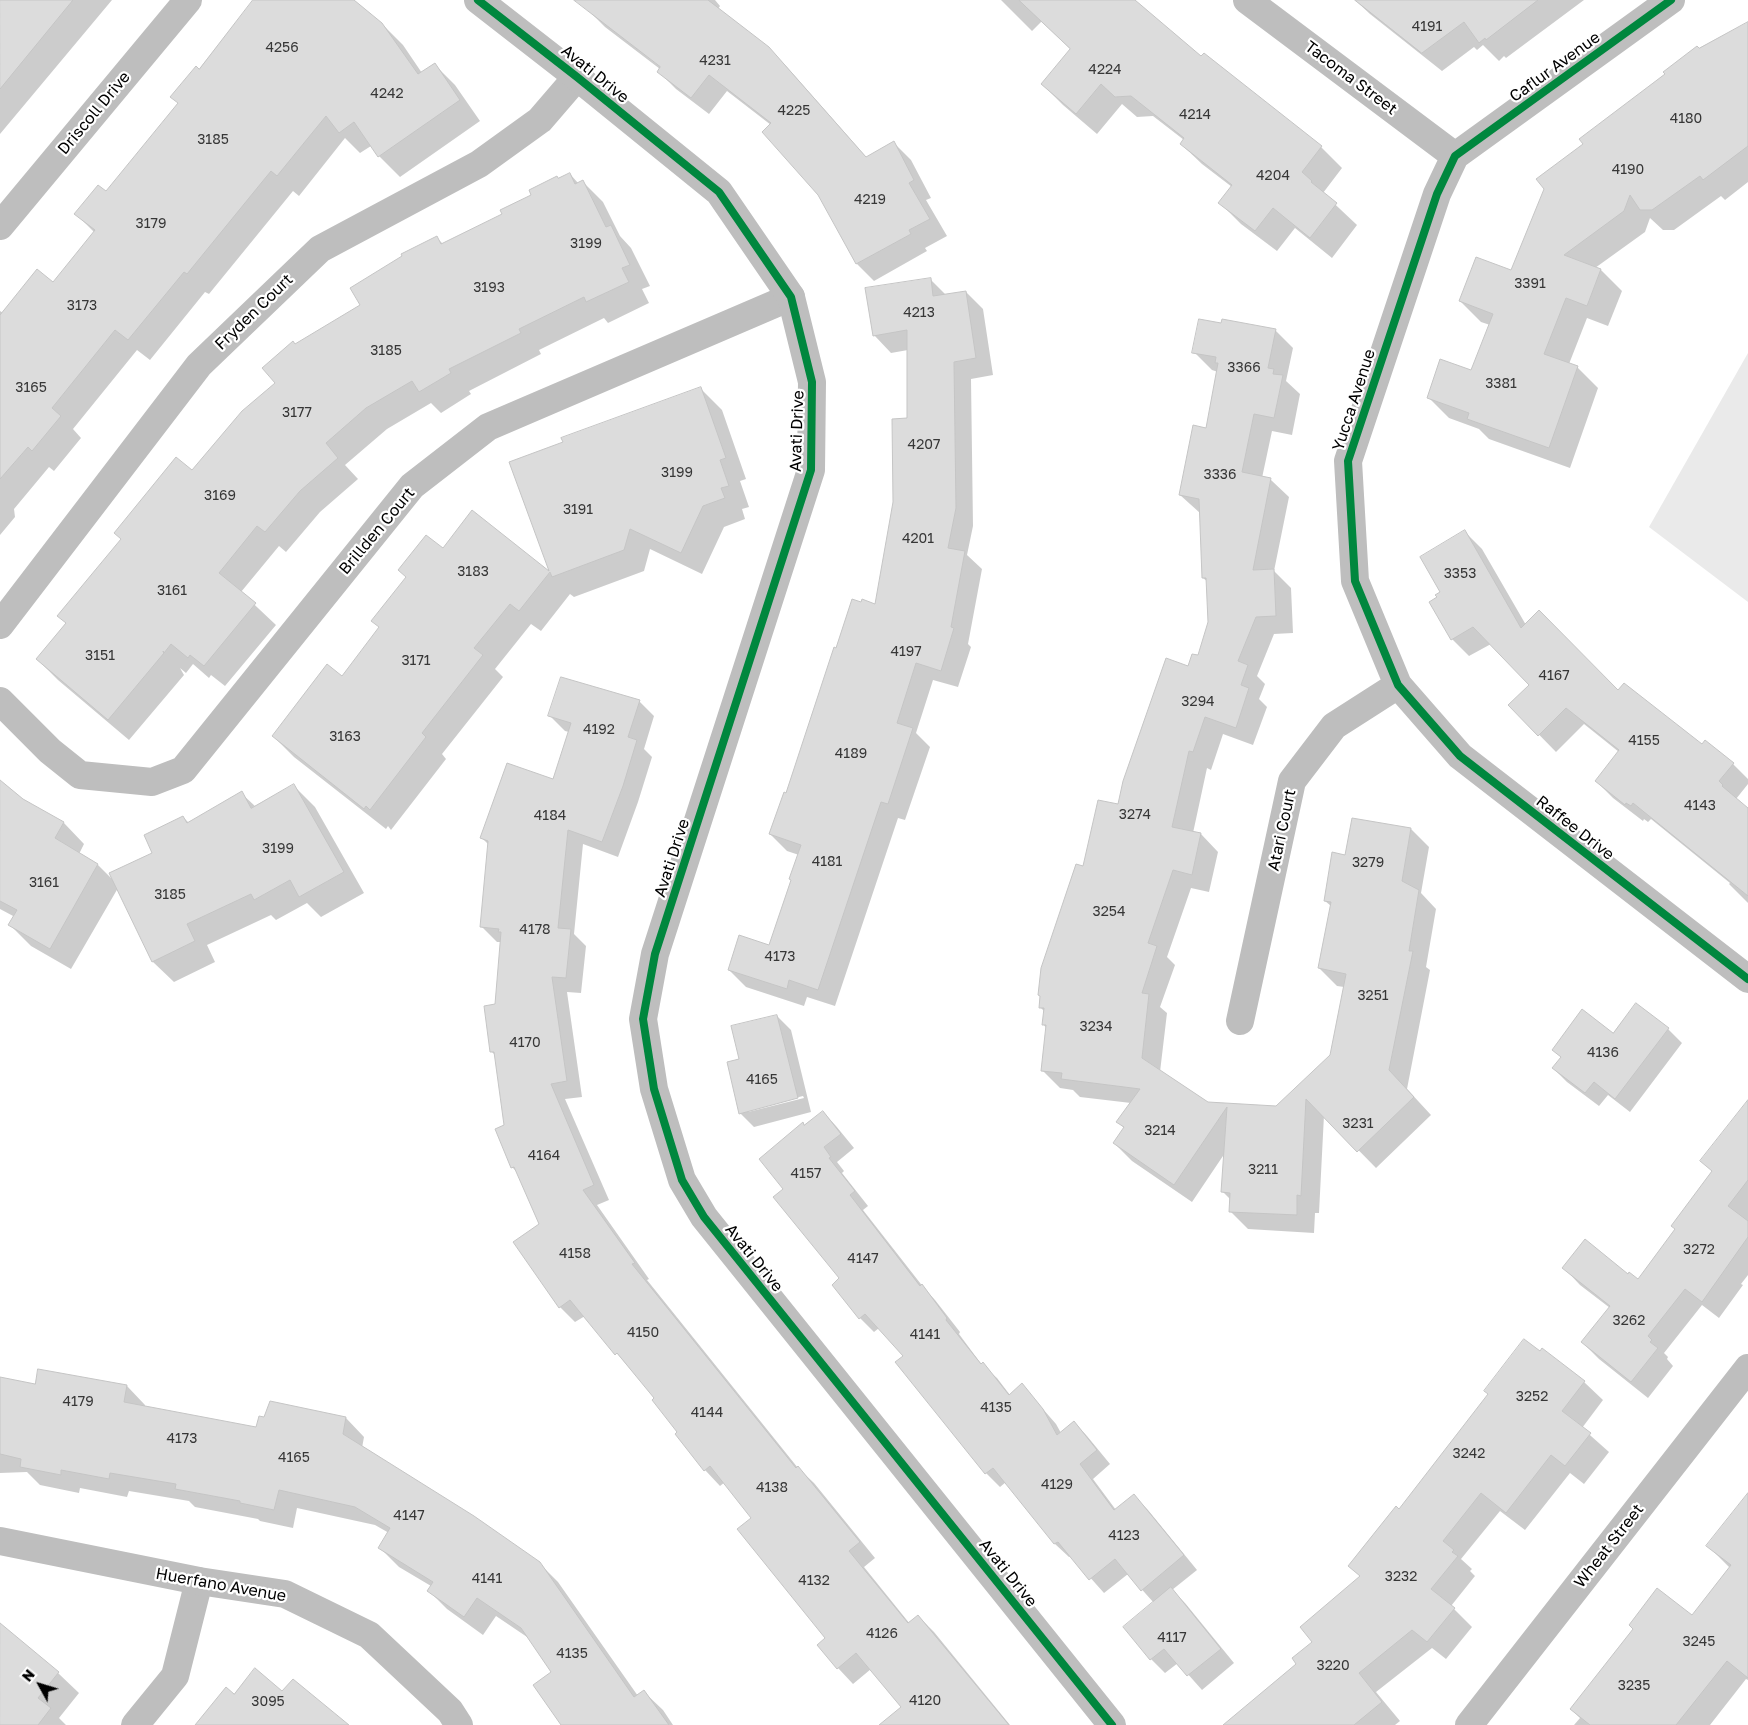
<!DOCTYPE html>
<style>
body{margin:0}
#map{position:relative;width:1748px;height:1725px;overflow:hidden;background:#fff;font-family:"Golos Text",sans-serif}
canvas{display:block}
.north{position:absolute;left:15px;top:1660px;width:50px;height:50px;-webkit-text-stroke:4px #fff;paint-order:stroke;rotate:309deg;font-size:14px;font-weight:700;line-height:20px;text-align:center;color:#000}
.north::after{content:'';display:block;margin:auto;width:18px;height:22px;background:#000;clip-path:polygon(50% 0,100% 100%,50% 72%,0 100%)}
</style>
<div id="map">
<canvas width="1748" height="1725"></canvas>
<div class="north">N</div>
</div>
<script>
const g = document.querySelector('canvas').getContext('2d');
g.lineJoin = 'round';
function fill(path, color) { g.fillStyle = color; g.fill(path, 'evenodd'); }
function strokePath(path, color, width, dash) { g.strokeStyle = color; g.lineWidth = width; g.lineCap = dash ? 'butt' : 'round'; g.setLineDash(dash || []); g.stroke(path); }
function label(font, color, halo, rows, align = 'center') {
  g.font = font + ' "Golos Text",sans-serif'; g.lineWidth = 4.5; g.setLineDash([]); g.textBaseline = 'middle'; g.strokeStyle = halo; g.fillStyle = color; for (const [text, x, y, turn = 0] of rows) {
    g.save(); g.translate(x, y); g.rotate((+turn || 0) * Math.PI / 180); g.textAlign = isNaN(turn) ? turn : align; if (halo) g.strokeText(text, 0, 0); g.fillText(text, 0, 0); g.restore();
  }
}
const green = new Path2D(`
 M1748,353v249l-99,-75z`);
const shadow = new Path2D(`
 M0,0h112l-112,134z
 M255,0h97l29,23 22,22 19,28 12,-9 21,21 25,36 -80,56 -21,-21 -8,-10 -11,7 -15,-15 -46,58 -6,-5 -84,103 -4,-2 -55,68 -13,-10 -64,79 8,9 -27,33 -5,-4 -35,42 1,8 -15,18v-224l3,2 50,-29 42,-51 -19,-19 30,-21 73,-89 20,-34z
 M585,0h130l5,6 -2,3 50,39 18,18 81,92 27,-15 17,17 20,38 -5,2 21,36 -22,12 2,3 -53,30 -17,-17 -38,-70 -48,-69 -44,-34 -18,23 -33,-25 -18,-18 2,-2 -55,-42 -17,-17z
 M1001,0h132l69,58 119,89 21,21 -19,25 34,32 -25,33 -37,-30 -18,23 -36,-27 -21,-21 12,-16 -30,-23 -21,-20 3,-4 -31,-24 -16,1 -15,-13 -25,30 -34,-29 -21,-21 30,-35 -30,-28 -10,10z
 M1355,0h229l-78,58 -2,-2 -5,5 -16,-16 -6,5 -3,-3 -32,24 -72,-57z
 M1748,24v158l-23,18 -4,-4 -47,34h-11l-13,-12 -5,14 -50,36 6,2 21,21 -14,35 -21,-8 -18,46 8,3 21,21 -28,80 -81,-29 -10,-10 -30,-11 -21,-21 44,-25 18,-47 -9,-3 -21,-21 52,-29 73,-128 114,-94z
 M570,174l8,9 4,-2 21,21 17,34 11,12 19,38 -8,3 7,14 -41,20 -4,-5 -65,32 2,4 -72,37 2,3 -30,19 -10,-10 -44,26 -42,36 13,14 -38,33 -34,40 -7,-6 -38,46 35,33 -51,61 -14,-11 -2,3 -16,-14 -7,9 -6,-5 4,7 -55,65 -71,-60 -21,-21 155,-187 85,-89 18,-38 67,-40 75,-67 6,6 61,-30 55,-35z
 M930,279l16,16 20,-3 17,17 10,66 -22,4 2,147 -6,29 15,14 -14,75 3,3 -13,40 -25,-7 -17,53 14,14 -25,73 -7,-2 -63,188 -28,-9 -3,9 -58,-19 -17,-17 41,-24 22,-65 7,-26 -12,-4 -17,-17 17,-40 50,-144 39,-45 32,-185v-70l-17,3 -17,-18z
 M1275,330l18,18 -7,33 14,13 -8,41 -20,-4 -10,47 9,2 18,17 -15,74 17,17 2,45 -19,1 -17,42 8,8 -6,15 8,8 -14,38 -30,-11 -12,36 -4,-2 -14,65 8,1 17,18 -9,40 -18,-4 -24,69 8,8 -15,42 7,6 -7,59 47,31 70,4 54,-52 13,-68 -7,-1 -18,-18 12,-62 -6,-5 21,-45 65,-27 18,18 -8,46 15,16 -10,58 4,3 -23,119 24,26 -55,53 -52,-53 -5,98h-4l-1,20 -66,-4 -18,-18 1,-11 -8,-8 2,-39 -33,49 -60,-41 -18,-18 10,-15 -6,-6 13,-19 -51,-6 -7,-7 -13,-2 -18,-18 5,-41 -4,-5 2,-12 -5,-5 44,-139 35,-63 70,-137 10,-11 11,-35 -2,-40 -5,-4 -3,-65 -20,-18 27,-66 11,-57 -6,-2 -18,-18z
 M701,389l21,21 24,69 -6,2 9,26 -7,2 3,10 -21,8 -22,47 -52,-25 -6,22 -70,26 -4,-3 -29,37 -10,-7 -36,45 8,8 -61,77 4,5 -55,71 -3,-4 -2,3 -92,-72 -21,-21 69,-58 130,-166 80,63z
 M1465,532l17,17 44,76 93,67 83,54 3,-4 28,22 15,15v5l-12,15 12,10v94l-19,-19 1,-1 -79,-64 -3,3 -4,-3 -1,2 -30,-23 -17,-17 23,-29 -35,-28 -28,28 -46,-47 21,-20 -40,-41 -22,12 -17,-17 -13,-41z
 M639,701l15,15 -10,33 8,8 -14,45 -20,55 -35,-13 -9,90 12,12 -5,47 -14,-1 15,105 -17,2 44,101 -12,5 52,74 -2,1 151,188 16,15 61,75 -11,9 46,57 8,-8 16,16 76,93h-119l12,-18 -32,-38 -18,15 -15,-16 -11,-30 -74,-120 -28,-36 -5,4 -15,-16 -29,-35 3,-3 -23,-33 -71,-83 -10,6 -15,-15 -20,-83 -22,-51 -6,-6 -16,-111 -5,-5 11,-109h-5l-16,-16 8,-81 -7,-7 72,-58 15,-48 -4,-1 -16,-16z
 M0,782l22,18 42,23 20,21 -5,10 19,11 16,16 40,-28 29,-36 6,6 52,-30 15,14 38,-21 21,21 49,86 -43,24 -14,-14 -31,17 -5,-5 -64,30 8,17 -41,20 -21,-20 -35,-74 -47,81 -40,-23 -21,-21 5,-8 -15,-8z
 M1636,1005l32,24 14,14 -52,69 -22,-17 -9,11 -32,-24 -14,-14 9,-10 -9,-8 61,-15z
 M777,1016l14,14 20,82 -57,15 -14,-14 1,-53zM803,1096l1,2 -56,14v-2z
 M1748,1109v166l-7,9 2,1 -24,33 -17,-13 -38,48 4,4 -1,2 6,7 -25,32 -49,-39 -17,-17 28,-34 -30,-23 -16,-17 64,8 10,5 38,-51 37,-58 -11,-11z
 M823,1112l13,14 18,22 -17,14 7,9 -2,2 26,33 -5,4 61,78 11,12 25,32 -1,2 23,31 15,13 13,17 12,-10 34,39 5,9 13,-11 13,14 23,28 -17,15 23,31 18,-14 14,14 49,60 -25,20 13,13 49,60 -32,27 -24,-27 -13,10 -14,-14 -26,-32 29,-24 -26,-29 -24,19 -33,-37 -2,1 -14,-13 -49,-62 -6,5 -14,-14 -89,-111 7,-6 -25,-28 -5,4 -14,-14 -19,-39 -56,-90 18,-65 3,2z
 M0,1379l36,7h91l18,19v2l112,22 89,-11 18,19 -2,11 177,115 19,19 80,114 6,-4 19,18 10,15h-111l-9,-52 -23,-34 -34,-23 -13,19 -36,-26 -19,-19 3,-4 -32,-19 -19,-19 9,-15 -14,-8 -78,-17 -4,20 -33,-7 -2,-2 -63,-12 -6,-6 -60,-10 -2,6 -47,-9 -1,5 -39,-8 -13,-13 -27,1z
 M1584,1382l19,18 -21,28 27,24 -25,32 -14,-11 -45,57 -25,-19 -39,48 11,10 -2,2 5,5 -24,30 21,21 -26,32 -14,-11 -56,44 24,29 -5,4h-170l73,-61 63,-87 -11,-11 49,-56z
 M1748,1525v155l-2,-1 -36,46h-136l6,-7 -9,-9 122,-93 37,-48 -22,-22z
 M0,1625l58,48 21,20 -20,25 7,7h-66z`);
const building = new Path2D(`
 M0,0h73l-73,89z
 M253,0h101l28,23 36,51 17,-11 25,37 -82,57 -24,-35 -15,11 -13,-17 -49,60 -6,-5 -84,103 -3,-2 -56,68 -13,-10 -63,78 9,8 -29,35 -4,-4 -28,32v-164l37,-46 16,13 42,-52 -21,-16 24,-29 8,6 72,-88 -8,-6 26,-31 3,3z
 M574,0h134l61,47 97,110 28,-16 20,39 -5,3 21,36 -21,11 2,4 -55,30 -38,-69 -56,-63 9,-9 -62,-48 -18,23 -34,-26 3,-5z
 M1019,0h116l66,56 3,-3 118,93 -20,26 10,9 -1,1 26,21 -27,35 -37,-30 -18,23 -37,-28 14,-18 -52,-41 4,-6 -53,-42 -16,1 -14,-13 -25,30 -35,-30 29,-35z
 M1355,0h183l-52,40 -1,-2 -6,5 -15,-21 -42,31z
 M1748,22v124l-45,34 -3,-4 -48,34h-12l-10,-15 -6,16 -60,44 37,14 -14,37 -21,-8 -22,56 34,12 -29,82 -82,-29 2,-6 -42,-15 13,-39 31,11 22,-56 -34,-13 17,-44 35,13 33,-81 -8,-10 47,-35 -4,-5 86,-65 -2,-2 34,-26 2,2z
 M570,173l5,11 8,-4 23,47 5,-2 19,40 -8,3 7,14 -43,20 -2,-5 -65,32 2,4 -72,36 2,4 -32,19 -7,-11 -46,27 -40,35 12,15 -38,33 -35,41 -8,-6 -38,47 37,30 -52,63 -14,-11 -2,3 -17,-14 -7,9 -1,-2 1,2 -56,67 -72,-61 30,-36 -9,-7 64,-77 -7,-6 62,-76 16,13 50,-59 33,-28 -13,-15 31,-27 2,3 65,-39 -10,-17 52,-32 -1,-2 36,-18 4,8 61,-30 -2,-4 31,-15 -2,-5 28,-14 1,2z
 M931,278l2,18 33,-5 10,67 -22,4 2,146 -8,40 17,3 -14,76 3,1 -13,43 -25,-8 -19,60 16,5 -25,76 -7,-2 -63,188 -29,-10 -2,9 -59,-19 11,-35 30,10 22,-65 -2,-1 12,-34 -32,-11 15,-42 2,1 48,-146 2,1 16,-49 9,3 1,-3 13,5 18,-102 -1,-83 15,-1v-88l-34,6 -8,-48z
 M1199,319l22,4 1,-4 54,10 -8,39 6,1 -1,5 10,1 -9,43 -20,-4 -12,58 29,6 -18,92 21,-1 2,47 -20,1 -18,44 10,4 -7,20 8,3 -13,40 -31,-11 -12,35 -4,-1 -17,76 29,6 -9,42 -19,-5 -25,73 9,3 -15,47 7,1 -7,64 66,44 68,4 54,-51 16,-81 -28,-6 13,-66 -7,-1 8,-49 13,3 7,-37 59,10 -9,53 17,9 -10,61h4l-24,119 25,27 -57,55 -51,-53 -5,97 -4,-1v20l-68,-3 1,-19 -9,-1 6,-85 -53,78 -61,-42 11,-16 -8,-5 24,-33 -79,-10 1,-6 -21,-2 5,-46h-4l2,-17h-5l1,-12 -2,-1 3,-27 35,-104 7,2 15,-66 20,4 5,-23 43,-123 22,8 4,-12 6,1 10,-33 -2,-44h-4l-3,-79 -20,-4 14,-70 13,3 12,-65h-3l1,-6 -24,-4z
 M701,387l25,71 -6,2 9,26 -8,2 4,10 -22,8 -22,47 -51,-24 -6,21 -72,27 -2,-5 -31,39 -9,-7 -36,44 9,7 -61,78 4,4 -56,73 -4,-4 -2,3 -92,-73 55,-72 15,12 37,-49 -8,-6 35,-44 -8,-7 28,-35 17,13 29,-38 77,61 -40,-109 54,-20 -2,-4z
 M1465,530l56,98 18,-18 79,80 6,-7 78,61 3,-4 29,23 -15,18 4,4 -1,1 26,22v88l-115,-93 -2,3 -5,-3 -1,2 -30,-24 24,-31 -53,-42 -28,28 -30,-31 21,-20 -56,-58 -22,13 -22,-38 8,-5 -2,-2 5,-3 -20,-35z
 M561,677l79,23 -12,37 9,3 -14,46 -21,56 -34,-12 -10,98 13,1 -5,49 -14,-1 15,104 -16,3 43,101 -11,5 52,73 -3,1 164,204 2,-2 62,76 -11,9 59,72 10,-8 91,110h-130l22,-18 -45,-54 -19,16 -20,-24 8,-7 -88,-109 14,-11 -41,-52 -6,5 -29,-37 2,-2 -25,-32 2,-2 -37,-45 -2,2 -45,-55 -11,8 -46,-66 26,-18 -25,-57 -3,1 -16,-39 9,-4 -10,-73h-4l-6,-46 11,-2 6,-72h-3l1,-3 -19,-2 8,-86 -8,-3 27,-75 46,16 18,-56 -23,-7z
 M0,780l23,19 41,23 -9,16 43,26 -48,85 -42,-24 9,-15 -17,-9z
 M294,784l50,88 -45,25 -9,-17 -36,20 -3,-6 -64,30 8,17 -43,21 -43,-89 43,-20 -8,-18 39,-19 4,7 55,-32 9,17z
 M1636,1003l33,25 -54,71 -21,-17 -9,11 -33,-25 9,-11 -9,-7 30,-41 31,24z
 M777,1015l21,83 -59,16 -12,-52 12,-3 -8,-33z
 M1748,1100v80l-20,26 20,15v16l-46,65 -17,-13 -37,47 4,4 -2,2 8,6 -27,34 -50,-40 29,-36 -48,-38 23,-29 43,35 1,-2 9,7 37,-50 -4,-3 41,-55 -12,-10z
 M823,1111l18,23 -17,13 7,10 -2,1 26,33 -5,4 70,91 2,-2 25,34 -1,2 35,44 2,-2 26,33 13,-12 21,26 14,26 17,-14 23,29 -17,14 34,46 20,-16 50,61 -43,36 -26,-32 -26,21 -31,-38 -4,2 -61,-76 -8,6 -90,-112 8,-6 -38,-42 -6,5 -27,-34 7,-7 -66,-81 10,-8 -24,-30 44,-37 1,3z
 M1524,1339l16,12 2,-3 43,33 -23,30 29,22 -26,33 -14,-11 -45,58 -25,-20 -38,48 11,9 -2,2 6,4 -27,33 24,19 -28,34 -15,-12 -53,43 23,29 -28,23h-131l73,-61 -4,-6 20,-16 -12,-15 60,-51 -12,-10 48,-60 3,3 89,-115 -4,-3z
 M38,1369l89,16 -3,17 132,25 3,-11 5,1 6,-16 76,16 -3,17 131,82 66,46 94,135 10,-7 25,35h-108l-28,-40 18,-13 -30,-44 -44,-30 -13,19 -37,-26 6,-9 -55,-34 12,-20 -35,-21 -76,-17 -5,20 -34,-7v-2l-65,-12 1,-5 -66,-11 -1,6 -48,-9v5l-41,-8 1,-8 -21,-5v-77l35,7z
 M1748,1493v185l-21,-17 -51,64h-86l-20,-16 63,-80 -4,-4 28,-37 35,27 39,-50 -25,-19z
 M1171,1587l50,62 -34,27 -23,-27 -14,11 -27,-33z
 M0,1623l59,49 -21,26 13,10 -13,17h-38z
 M255,1668l27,23 11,-12 56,46h-154l31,-38 8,7z`);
const minor = new Path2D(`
 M1247,0l208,156
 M1671,0l-216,156 -18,38 -89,267 7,120 43,104 62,71 288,223
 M0,226l188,-226
 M0,625l199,-260 121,-116 159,-85 61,-44 37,-43
 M0,701l50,50 30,24 72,7 31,-12 229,-284 76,-59 303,-130
 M1240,1021l52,-240 42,-55 64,-41
 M135,1725l40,-49 24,-95
 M1469,1725l279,-357`);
const tertiary = new Path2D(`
 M478,0l99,77 142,115 72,105 21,85 -1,88 -156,484 -12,65 11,70 28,91 22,37 408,508
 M0,1541l199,40 86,13 84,41 81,76 9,14`);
const cycleway = new Path2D(`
 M478,0l99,77 142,115 72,105 21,85 -1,88 -156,484 -12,65 11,70 28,91 22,37 408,508
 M1671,0l-216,156 -18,38 -89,267 7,120 43,104 62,71 288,223`);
const numberNames = [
 ["4191",1427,27],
 ["4256",282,48],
 ["4231",715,61],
 ["4224",1105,70],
 ["4242",387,94],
 ["4225",794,111],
 ["4214",1195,115],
 ["4180",1686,119],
 ["3185",213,140],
 ["4190",1628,170],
 ["4204",1273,176],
 ["4219",870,200],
 ["3179",151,224],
 ["3199",586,244],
 ["3391",1530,284],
 ["3193",489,288],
 ["3173",82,306],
 ["4213",919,313],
 ["3185",386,351],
 ["3366",1244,368],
 ["3381",1501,384],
 ["3165",31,388],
 ["3177",297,413],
 ["4207",924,445],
 ["3199",677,473],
 ["3336",1220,475],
 ["3169",220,496],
 ["3191",578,510],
 ["4201",918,539],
 ["3183",473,572],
 ["3353",1460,574],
 ["3161",172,591],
 ["4197",906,652],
 ["3151",100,656],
 ["3171",416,661],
 ["4167",1554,676],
 ["3294",1198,702],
 ["4192",599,730],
 ["3163",345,737],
 ["4155",1644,741],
 ["4189",851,754],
 ["4143",1700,806],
 ["3274",1135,815],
 ["4184",550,816],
 ["3199",278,849],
 ["4181",827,862],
 ["3279",1368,863],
 ["3161",44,883],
 ["3185",170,895],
 ["3254",1109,912],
 ["4178",535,930],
 ["4173",780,957],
 ["3251",1373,996],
 ["3234",1096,1027],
 ["4170",525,1043],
 ["4136",1603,1053],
 ["4165",762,1080],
 ["3231",1358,1124],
 ["3214",1160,1131],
 ["4164",544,1156],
 ["3211",1263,1170],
 ["4157",806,1174],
 ["3272",1699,1250],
 ["4158",575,1254],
 ["4147",863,1259],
 ["3262",1629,1321],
 ["4150",643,1333],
 ["4141",925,1335],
 ["3252",1532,1397],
 ["4179",78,1402],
 ["4135",996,1408],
 ["4144",707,1413],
 ["4173",182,1439],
 ["3242",1469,1454],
 ["4165",294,1458],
 ["4129",1057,1485],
 ["4138",772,1488],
 ["4147",409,1516],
 ["4123",1124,1536],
 ["3232",1401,1577],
 ["4141",487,1579],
 ["4132",814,1581],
 ["4126",882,1634],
 ["4117",1172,1638],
 ["3245",1699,1642],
 ["4135",572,1654],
 ["3220",1333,1666],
 ["3235",1634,1686],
 ["4120",925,1701],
 ["3095",268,1702]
];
const streetNames = [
 ["Caflur Avenue",1555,67,-36],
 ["Avati Drive",595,74,39],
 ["Tacoma Street",1351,78,37],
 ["Driscoll Drive",94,113,-50],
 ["Fryden Court",254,312,-44],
 ["Yucca Avenue",1354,400,-72],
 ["Avati Drive",797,431,-88],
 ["Brillden Court",377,531,-50],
 ["Raffee Drive",1575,828,38],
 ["Atari Court",1282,830,-78],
 ["Avati Drive",672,858,-72],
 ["Avati Drive",754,1258,51],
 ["Wheat Street",1609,1546,-52],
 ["Avati Drive",1008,1573,51],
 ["Huerfano Avenue",221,1585,10]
];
fill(green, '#eaeaea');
fill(shadow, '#0003');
fill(building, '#dcdcdc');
strokePath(building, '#c5c5c5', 1);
strokePath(minor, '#bebebe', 28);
strokePath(tertiary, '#bebebe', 28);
strokePath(cycleway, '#00873e', 8);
label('14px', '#373737', null, numberNames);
label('16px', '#000', '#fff', streetNames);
</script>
